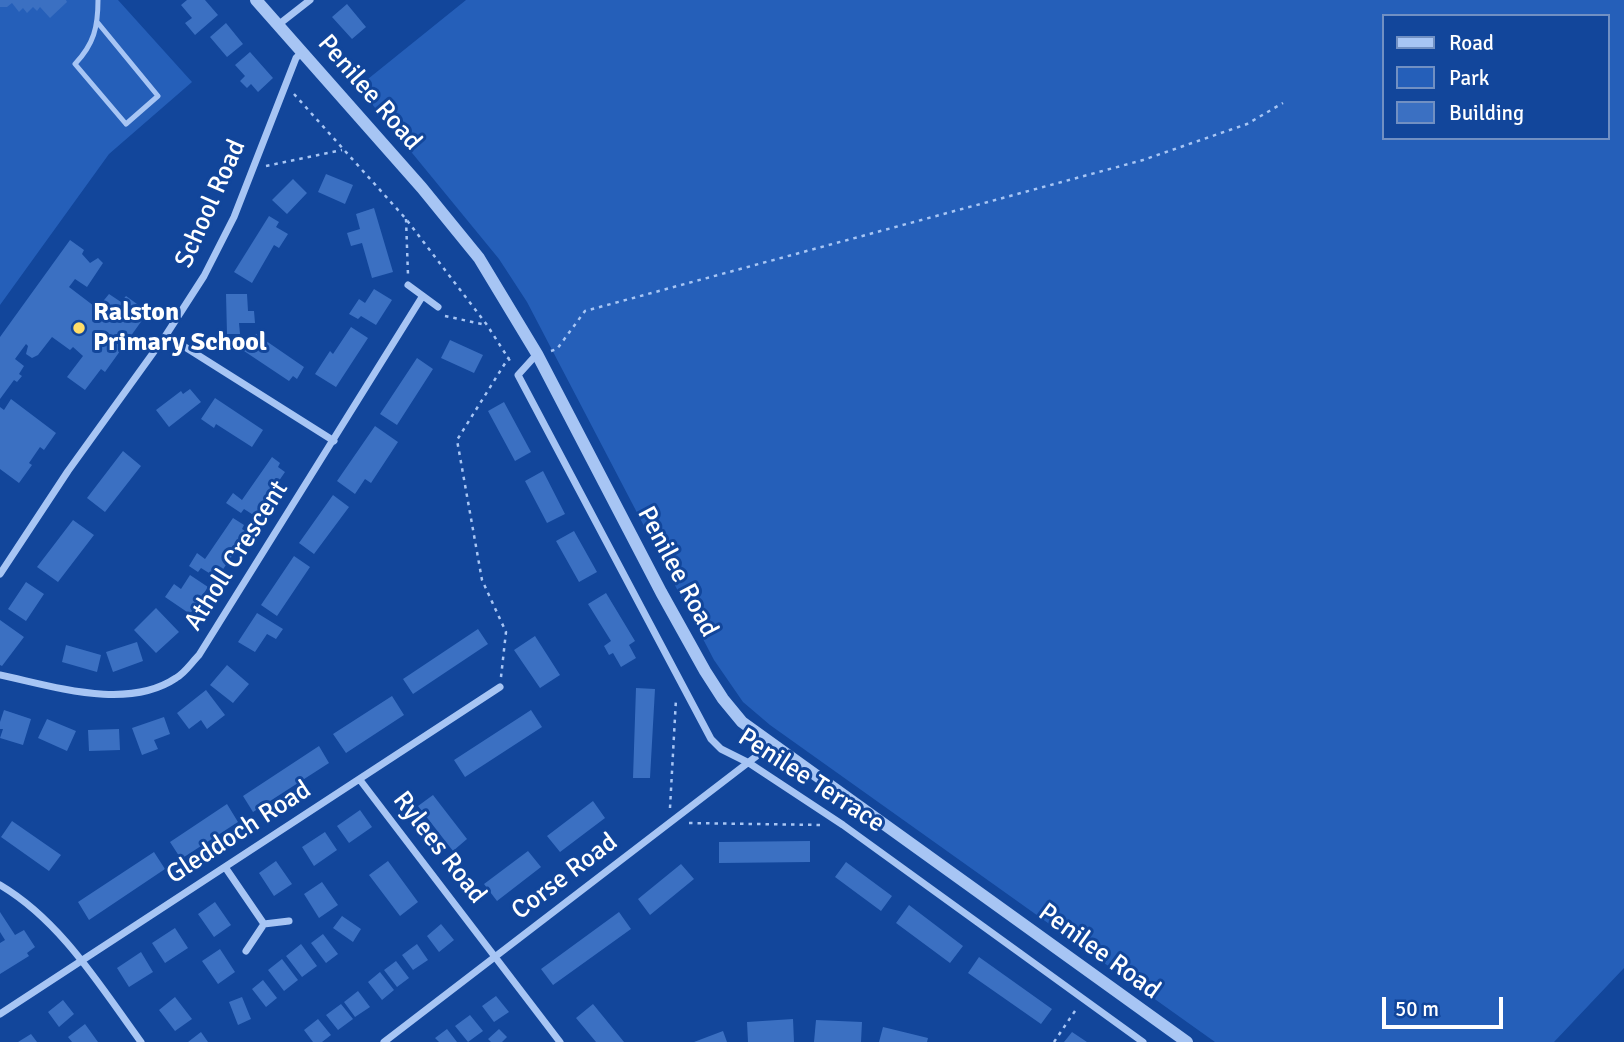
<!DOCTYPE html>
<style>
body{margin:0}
#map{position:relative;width:1624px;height:1042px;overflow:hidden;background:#12469b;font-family:Signika,sans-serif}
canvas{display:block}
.legend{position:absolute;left:1382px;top:14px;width:228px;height:126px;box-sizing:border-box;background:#12469b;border:2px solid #7190c3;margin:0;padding:9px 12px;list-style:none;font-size:21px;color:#fff}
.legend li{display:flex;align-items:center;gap:14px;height:35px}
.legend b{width:35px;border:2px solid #7190c3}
.scale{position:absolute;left:1382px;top:997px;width:121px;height:32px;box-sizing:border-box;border:4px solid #fff;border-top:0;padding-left:9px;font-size:21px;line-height:24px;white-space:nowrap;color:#fff;-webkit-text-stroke:5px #12469b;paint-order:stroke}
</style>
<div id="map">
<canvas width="1624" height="1042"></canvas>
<ul class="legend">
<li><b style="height:9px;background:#a7c5f4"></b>Road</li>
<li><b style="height:19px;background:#255fb9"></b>Park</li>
<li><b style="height:19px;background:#3b70c2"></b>Building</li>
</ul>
<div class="scale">50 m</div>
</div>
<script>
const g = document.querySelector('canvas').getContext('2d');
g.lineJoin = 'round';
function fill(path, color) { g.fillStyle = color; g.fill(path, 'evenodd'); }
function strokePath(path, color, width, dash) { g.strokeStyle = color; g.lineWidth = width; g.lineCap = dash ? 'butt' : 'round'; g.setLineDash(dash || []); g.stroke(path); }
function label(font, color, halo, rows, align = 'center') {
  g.font = font + ' Signika,sans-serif'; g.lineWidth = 6; g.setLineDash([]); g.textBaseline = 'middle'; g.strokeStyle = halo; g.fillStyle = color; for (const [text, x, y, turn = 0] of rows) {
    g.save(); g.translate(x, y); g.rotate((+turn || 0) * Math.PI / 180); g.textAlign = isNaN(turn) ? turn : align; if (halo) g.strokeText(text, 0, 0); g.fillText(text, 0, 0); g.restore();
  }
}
const green = new Path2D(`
 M0,0h118l74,82 -83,72 -109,151z
 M466,0h1158v968l-70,74h-339l-445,-317 -27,-23 -29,-42 -187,-358 -28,-43 -141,-172zM1384,16h224v122h-224z`);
const building = new Path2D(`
 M0,0h66l1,2 -17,16 -10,-11 -3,4 -4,-4 -6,6 -4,-5 -4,4 -7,-9 -5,4h-7z
 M187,0h18l13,15 -23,20 -10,-12 7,-5 -11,-13z
 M347,4l19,23 -14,12 -20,-22z
 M226,23l17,21 -16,13 -17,-20z
 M250,52l23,26 -15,14 -7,-8 -4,4 -7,-7 5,-5 -10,-11z
 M326,174l27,11 -8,19 -27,-12z
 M293,179l14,14 -20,21 -15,-14z
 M374,208l19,64 -21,6 -10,-35 -11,3 -4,-13 13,-4 -4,-15z
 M269,216l10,6 -3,5 12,7 -9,14 -5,-3 -22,38 -18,-11z
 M70,240l14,10 -2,4 8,9 8,-5 5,5 -16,24 -12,-8 -6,8 25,19 2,-4 4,3 9,-11 12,8 5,-6 22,16 -43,60 -4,-3 -16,21 -18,-13 16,-21 -10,-9 -3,3 -18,-13 -14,18 -6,3 -6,-4 2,-8 -2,-2 -11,15 9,7 -5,8 3,2 -5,6 -3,-2 -14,19v-62z
 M374,289l18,11 -16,25 -15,-9 -3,3 -9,-5 10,-15 6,4z
 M226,294h21l1,17h6l1,12h-16l1,11h-13z
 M351,327l17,11 -32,49 -21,-13 15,-23 3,3z
 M256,334l48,33 -7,12 -4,-3 -4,5 -45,-30z
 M450,340l33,15 -9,18 -33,-15z
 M417,358l16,11 -36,56 -17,-11z
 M190,389l11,13 -32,25 -13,-17 25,-19 2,3z
 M215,398l48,32 -11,17 -36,-23 -2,4 -13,-9z
 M11,399l45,34 -12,17 -4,-3 -11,16 3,2 -13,18 -19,-14v-62l4,3z
 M504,402l27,50 -16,9 -27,-50z
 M375,426l23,16 -27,41 -6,-4 -10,15 -18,-13z
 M123,451l18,15 -36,46 -18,-14z
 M272,457l8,6 -2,4 7,5 -30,44 -11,-7 -3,4 -15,-10 7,-10 9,7z
 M543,471l22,43 -18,9 -22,-42z
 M333,495l16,12 -35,47 -15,-11z
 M233,518l11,7 -2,4 6,4 -31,45 -16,-10 -3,4 -9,-6 8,-13 8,6z
 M73,520l21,15 -36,47 -21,-15z
 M574,531l23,41 -18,10 -23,-41z
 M294,556l16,11 -33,49 -16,-11z
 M190,575l18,12 -18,27 -25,-17 9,-13 7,5z
 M26,582l18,12 -18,27 -18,-12z
 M606,593l29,48 -6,4 7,13 -15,9 -8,-14 -4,2 -5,-9 7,-5 -23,-37z
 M156,608l23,24 -23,21 -22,-23z
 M257,613l26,16 -7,10 -9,-5 -12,18 -17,-10z
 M0,620l24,17 -22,29 -2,-1z
 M478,629l10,15 -75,50 -10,-15z
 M535,636l25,39 -20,13 -26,-38z
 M137,642l6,19 -30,11 -7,-20z
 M66,645l35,10 -4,17 -35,-10z
 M227,665l22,19 -16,19 -23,-18z
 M636,688l19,1 -5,89h-17z
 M206,690l19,25 -18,14 -6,-9 -12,9 -12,-16z
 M392,696l12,19 -58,38 -13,-19z
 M4,710l27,9 -8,26 -23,-7 3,-9h-3v-7z
 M531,710l11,17 -77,50 -11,-17z
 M164,717l6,17 -16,6 4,9 -16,6 -10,-27z
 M47,719l29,12 -9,20 -29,-13z
 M119,729l1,21 -31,1 -1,-21z
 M319,746l10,17 -76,49 -10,-16z
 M433,795l34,44 -14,12 -35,-45z
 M593,801l12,17 -45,34 -13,-16z
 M227,804l11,18 -57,37 -11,-17z
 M360,810l12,17 -23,16 -12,-17z
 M12,821l49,34 -12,16 -48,-34z
 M325,832l12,18 -23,16 -12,-19z
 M810,841v21l-91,1v-21z
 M528,851l13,16 -44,34 -13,-17z
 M154,852l11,17 -76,51 -11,-18z
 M276,861l16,23 -18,12 -15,-23z
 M388,861l30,41 -18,14 -31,-41z
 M846,862l46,34 -11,15 -46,-34z
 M681,864l13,15 -44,36 -12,-16z
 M322,882l16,23 -19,13 -15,-24z
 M215,902l16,23 -17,12 -16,-23z
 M909,905l54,41 -13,17 -54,-40z
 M0,912l15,23 9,-5 11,17 -8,6 2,3 -29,18v-31l5,-3 -5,-8z
 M619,912l12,17 -78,56 -12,-16z
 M342,916l19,13 -8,13 -20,-14z
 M441,924l13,16 -15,12 -12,-16z
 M175,928l13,20 -23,15 -13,-20z
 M323,934l15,20 -12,9 -15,-20z
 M301,944l16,22 -15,11 -16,-21z
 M417,944l11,16 -15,10 -11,-15z
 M220,949l15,23 -17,12 -16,-23z
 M141,952l12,20 -24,15 -12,-19z
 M979,957l73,52 -11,15 -73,-51z
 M282,959l16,21 -14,11 -16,-21z
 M396,961l13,17 -12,9 -13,-17z
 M380,972l14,18 -12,10 -14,-18z
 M263,980l14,18 -11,9 -14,-18z
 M358,991l12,16 -15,10 -11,-15z
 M496,996l13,16 -15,10 -12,-16z
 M175,997l17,22 -17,12 -16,-21z
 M242,997l9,22 -13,6 -9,-23z
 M63,1000l11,14 -15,13 -11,-15z
 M341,1004l12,15 -15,11 -12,-15z
 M593,1004l31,38h-28l-20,-24z
 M470,1015l13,16 -15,11 -13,-16z
 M318,1019l13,16 -9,7h-9l-9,-12z
 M793,1019l1,23h-46l-1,-20z
 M816,1020l46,2 -1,20h-47z
 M85,1024l13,18h-26l-4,-5z
 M883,1027l45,11 -1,4h-48z
 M447,1029l10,13h-18l-4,-4z
 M499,1029l8,8 -5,5h-11l-3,-3z
 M723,1031l4,11h-33z
 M201,1032l7,10h-20z
 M1072,1032l15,10h-23z
 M31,1034l6,8h-19z`);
const path = new Path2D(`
 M294,94l112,125 81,106 25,39
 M266,166l76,-16
 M406,219l2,56
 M445,316l41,9
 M551,351l6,-2 28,-38 558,-151 104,-36 36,-21
 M501,677l5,-45 -24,-52 -25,-140 52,-83
 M670,808l6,-109
 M689,823l133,2
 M1054,1042l23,-34`);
const service = new Path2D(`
 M98,23l60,73 -32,28 -51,-60c19,-20 23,-37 23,-64`);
const minor = new Path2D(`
 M278,25l32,-25
 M408,285l30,22
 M166,335l168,106
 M537,354l-19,21 193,364 10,10 28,14 94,62 300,217
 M0,574l68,-103 98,-136 38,-59 30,-59 62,-159 6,-6
 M0,675c53,11 127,36 176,3 9,-5 16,-16 23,-23l223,-358
 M360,780l200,262
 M225,867l39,57
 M0,885c61,36 100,101 141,157
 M246,951l18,-27 25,-3
 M0,1014l500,-327
 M384,1042l387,-297`);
const tertiary = new Path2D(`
 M256,0l166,188 57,70 58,96 124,238 44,79 18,28 19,23 445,320`);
const markers = [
 [79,328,7,"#ffdd69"]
];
const streetNames = [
 ["Penilee Road",369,93,49],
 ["School Road",211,204,-66],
 ["Atholl Crescent",237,556,-58],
 ["Penilee Road",677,572,62],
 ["Penilee Terrace",811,781,33],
 ["Gleddoch Road",239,833,-33],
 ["Rylees Road",439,848,52],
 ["Corse Road",565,877,-37],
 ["Penilee Road",1099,952,36]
];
const poiNames = [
 ["Ralston",93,313],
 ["Primary School",93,343]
];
fill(green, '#255fb9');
fill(building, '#3b70c2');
strokePath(path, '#a7c5f4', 2.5, [3.5, 5]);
strokePath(service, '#a7c5f4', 5);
strokePath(minor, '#a7c5f4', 7);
strokePath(tertiary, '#a7c5f4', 12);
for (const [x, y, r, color] of markers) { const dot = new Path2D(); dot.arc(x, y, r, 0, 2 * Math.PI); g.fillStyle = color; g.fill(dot); strokePath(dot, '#12469b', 2.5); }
label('26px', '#fff', '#12469b', streetNames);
label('bold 26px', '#fff', '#12469b', poiNames, 'left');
</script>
